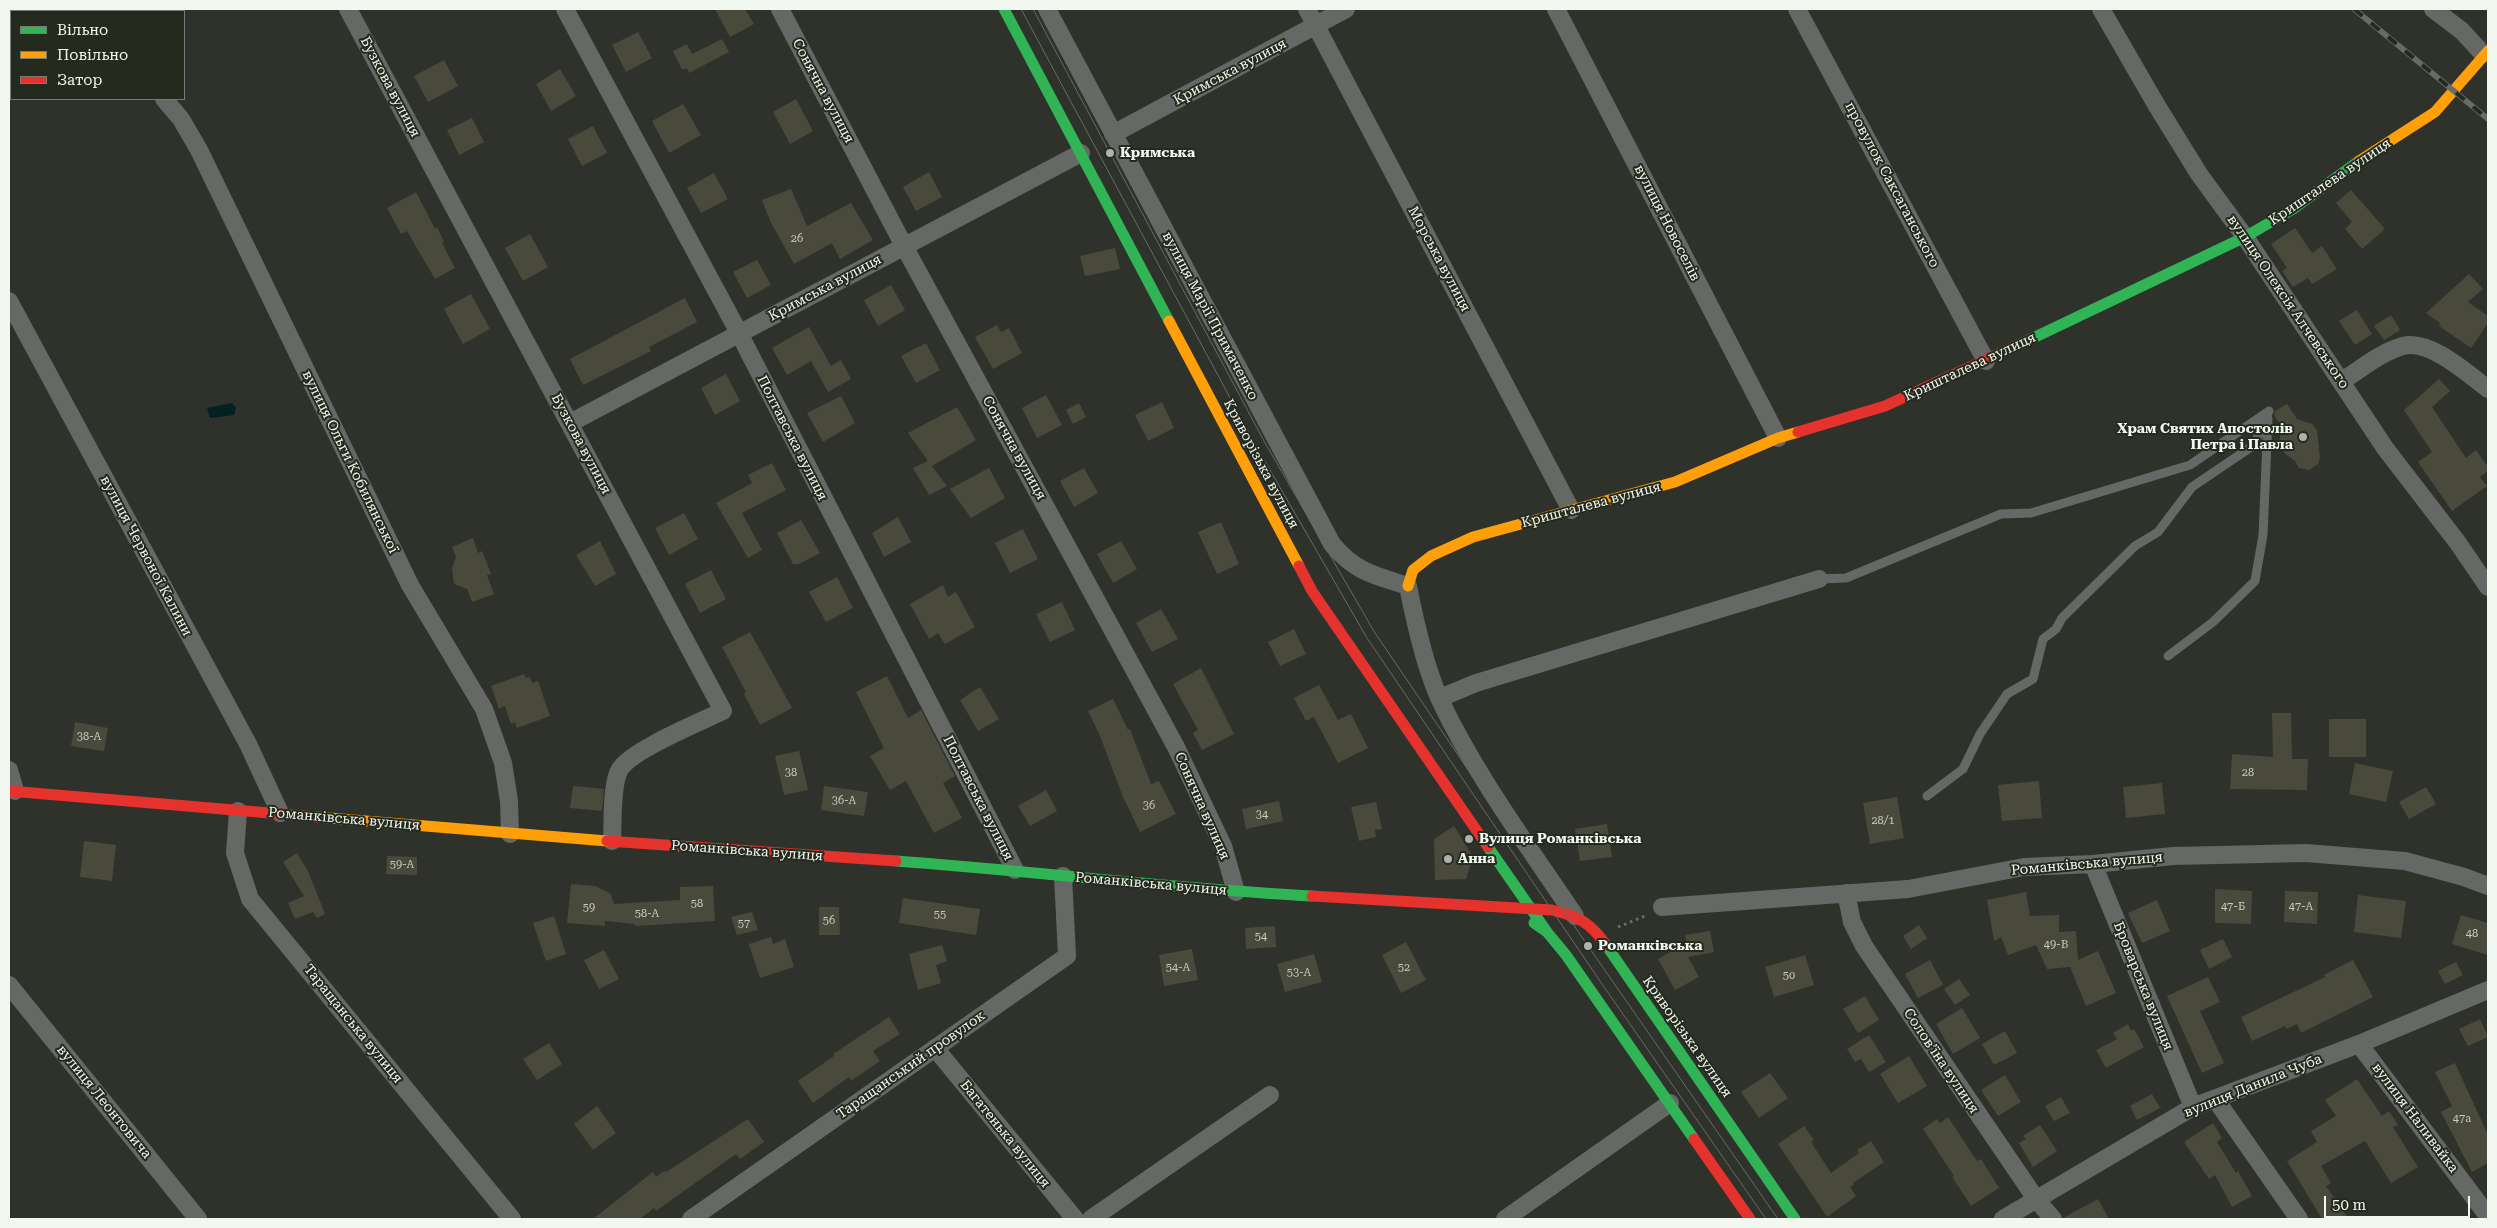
<!DOCTYPE html>
<meta charset="utf-8">
<style>
body{margin:0}
#map{position:relative;width:2497px;height:1228px;overflow:hidden;background:#2e322b;font-family:"Roboto Serif",serif}
canvas{display:block}
.frame{position:absolute;inset:0;border:10px solid #f2f7ef;pointer-events:none}
.legend{position:absolute;left:10px;top:10px;width:175px;height:90px;box-sizing:border-box;background:#242b1e;border:1px solid #767d72;margin:0;padding:6px 9px;list-style:none;font-size:15px;color:#f2f7ef}
.legend li{display:flex;align-items:center;gap:10px;height:25px}
.legend b{width:25px;border:1px solid #767d72}
.scale{position:absolute;left:2324px;top:1196px;width:146px;height:22px;box-sizing:border-box;border:2px solid #f2f7ef;border-top:0;padding-left:6px;font-size:15px;line-height:18px;white-space:nowrap;color:#f2f7ef;-webkit-text-stroke:4px #242b1e;paint-order:stroke}
</style>
<div id="map">
<canvas width="2497" height="1228"></canvas>
<div class="frame"></div>
<ul class="legend">
<li><b style="height:6px;background:#30b455"></b>Вільно</li>
<li><b style="height:6px;background:#ff9f0a"></b>Повільно</li>
<li><b style="height:6px;background:#e5322d"></b>Затор</li>
</ul>
<div class="scale">50 m</div>
</div>
<script>
const g = document.querySelector('canvas').getContext('2d');
g.lineJoin = 'round';
function fill(path, color) { g.fillStyle = color; g.fill(path, 'evenodd'); }
function strokePath(path, color, width, dash) { g.strokeStyle = color; g.lineWidth = width; g.lineCap = dash ? 'butt' : 'round'; g.setLineDash(dash || []); g.stroke(path); }
function label(font, color, halo, rows, align = 'center') {
  g.font = font + ' "Roboto Serif",serif'; g.lineWidth = 4; g.setLineDash([]); g.textBaseline = 'middle'; g.strokeStyle = halo; g.fillStyle = color; for (const [text, x, y, turn = 0] of rows) {
    g.save(); g.translate(x, y); g.rotate((+turn || 0) * Math.PI / 180); g.textAlign = isNaN(turn) ? turn : align; if (halo) g.strokeText(text, 0, 0); g.fillText(text, 0, 0); g.restore();
  }
}
const water = new Path2D(`
 M232,403l4,5 -2,7 -24,3 -3,-10z`);
const building = new Path2D(`
 M715,9h30l9,15 -24,13z
 M638,32l14,26 -26,14 -14,-27z
 M722,39l7,13 -40,21 -2,-5 -5,2 -9,-19 14,-7 5,10z
 M444,60l14,26 -30,16 -14,-26z
 M560,69l16,27 -25,15 -15,-27z
 M796,99l17,32 -23,13 -17,-32z
 M683,104l18,31 -32,18 -17,-32z
 M472,118l12,24 -25,13 -12,-25z
 M593,126l14,27 -25,13 -14,-27z
 M929,172l13,25 -26,14 -13,-24z
 M714,173l14,26 -27,14 -14,-25z
 M791,189l16,37 44,-23 22,37 -33,19 -8,-16 -38,21 -24,-43 -8,-21z
 M2351,190l34,39 -23,20 -17,-20 7,-7 -16,-19z
 M416,192l19,37 2,-2 7,15 -2,1 13,25 -20,11 -28,-48 -6,3 -14,-26z
 M2295,228l17,25 10,-7 15,23 -25,15 -4,-6 -15,9 -11,-16 5,-3 -16,-24z
 M530,234l18,33 -25,14 -18,-33z
 M1115,248l5,21 -35,7 -5,-20z
 M757,260l14,25 -24,13 -14,-26z
 M2469,274l14,15 -15,13 20,14v7l-17,25 -32,-22 1,-3 -14,-10z
 M891,285l14,25 -27,16 -14,-26z
 M471,294l19,35 -27,15 -19,-35z
 M685,298l12,24 -48,25 2,4 -68,34 -13,-26z
 M2357,310l15,24 -17,11 -16,-24z
 M2391,315l9,15 -16,10 -10,-14z
 M997,325l4,7 8,-4 13,25 -29,16 -18,-32z
 M809,327l22,39 10,-6 10,19 -23,13 -17,-31 -24,14 -15,-27z
 M926,343l14,27 -24,13 -15,-27z
 M726,374l14,27 -25,14 -14,-27z
 M2439,379l11,12 -18,16 34,51 10,-8 12,17v4l-8,6 7,9 -35,25 -34,-49 14,-10 -28,-42z
 M1046,395l16,30 -25,13 -15,-30z
 M841,396l14,27 -32,19 -16,-29z
 M1162,402l12,26 -26,13 -13,-26z
 M1079,403l7,14 -13,7 -7,-14z
 M2287,404l10,15 15,5 5,6 3,28 -2,6 -9,6 -10,-2 -4,-7 -10,-7 -6,-12 3,-14 -8,-13 1,-4z
 M957,407l19,33 -44,26 15,20 -18,9 -16,-27 15,-7 -20,-28z
 M772,463l14,27 -44,23 20,37 -14,8 -32,-55 36,-20 -4,-8z
 M989,468l16,30 -34,20 -21,-29z
 M1084,468l14,25 -24,14 -14,-26z
 M684,513l14,26 -29,16 -14,-27z
 M898,517l13,25 -27,15 -12,-24z
 M801,520l19,33 -21,11h-6l-16,-31z
 M1221,522l18,42 -22,10 -19,-42z
 M1023,529l15,30 -28,14 -15,-30z
 M473,538l5,15 4,-2 9,23 -4,1 7,19 -22,8 -5,-13 -13,-5 -2,-16 4,-11 -4,-10z
 M600,541l16,33 -21,12 -19,-31z
 M1121,541l16,28 -24,14 -16,-29z
 M711,570l15,29 -26,14 -15,-29z
 M837,577l16,31 -27,14 -17,-30z
 M943,585l5,12 8,-5 19,35 -30,17 -7,-11 -9,6 -19,-35z
 M1062,602l13,28 -25,12 -14,-28z
 M1161,609l17,30 -26,13 -16,-29z
 M1294,629l12,25 -26,12 -12,-24z
 M750,632l42,76 -32,17 -16,-31 2,-2 -24,-45z
 M1201,668l33,66 -32,16 -9,-17 5,-3 -25,-46z
 M524,674l2,4 4,-1 2,6 6,-2 12,35 -33,12 -2,-6 -4,2 -6,-18 -6,3 -8,-23z
 M887,676l21,42 13,-8 34,66 -12,7 19,35 -28,15 -28,-52 -16,9 -20,-34 14,-8 -28,-56z
 M1319,685l19,35 13,-6 17,34 -30,15 -24,-46 -8,4 -12,-23z
 M980,687l19,32 -21,12 -18,-31z
 M1113,699l15,31 2,-1 21,55 8,-3 17,33 -36,18 -17,-35 -23,-61 -12,-25z
 M2272,713h19l1,46h16l-1,31 -77,-1 2,-35 41,3z
 M2329,719h37v38h-37z
 M75,722l33,6 -4,23 -33,-5z
 M799,751l9,39 -24,5 -9,-39z
 M2355,763l38,8 -7,31 -37,-8z
 M2039,781l3,37 -40,3 -4,-36z
 M2162,783l3,31 -39,4 -3,-31z
 M573,786l31,3 -2,22 -32,-3z
 M824,786l44,6 -4,24 -43,-6z
 M2426,787l10,17 -27,15 -10,-17z
 M1046,790l11,21 -27,15 -12,-20z
 M1897,797l7,41 -34,6 -7,-41z
 M1279,801l4,20 -37,8 -4,-20z
 M1376,802l6,27 -7,1 1,7 -17,4 -8,-34z
 M1607,824l5,33 -32,4 -5,-32z
 M1454,826l19,31 -7,22 -31,1 -1,-41z
 M84,841l32,4 -4,36 -32,-4z
 M297,853l11,18 17,43 -8,4 -4,-6 -18,7 -7,-16 16,-7 -21,-34z
 M387,856l30,1v18l-31,-1z
 M571,884l24,2 15,7 4,11 66,-4v-13l33,-1 2,35 -80,5v-2l-30,-3v5l-38,-3z
 M2215,889l37,2 -1,33 -36,-1z
 M2285,891l33,1 -1,32 -33,-2z
 M2026,892l4,24 29,-1v17l17,-1 2,29 20,-9 18,42 -30,13 -16,-39 -23,2 -11,-24 -28,10 -7,-18 -7,4 -7,-41z
 M2358,895l48,6 -5,37 -47,-6z
 M903,898l77,11 -4,26 -77,-12z
 M2157,900l13,31 -28,12 -14,-30z
 M819,907h20l1,28h-21z
 M752,912l6,18 -21,5 -6,-18z
 M2461,915l27,8v32l-36,-11z
 M554,916l12,38 -20,7 -13,-38z
 M1919,925l8,13 -16,11 -8,-13z
 M1275,926l1,21 -30,2 -1,-21z
 M1710,931l4,21 -26,5 11,20 -24,13 -17,-31 29,-16 -2,-8z
 M771,937l2,7 12,-5 9,28 -34,11 -11,-34z
 M2223,939l9,18 -23,12 -9,-19z
 M1406,942l20,38 -25,13 -19,-38z
 M942,945l5,16 -11,4 5,18 -23,7 -9,-36z
 M1192,949l6,31 -34,6 -5,-31z
 M604,950l15,29 -20,10 -15,-29z
 M1314,954l8,28 -37,10 -8,-28z
 M1805,955l9,30 -40,12 -9,-30z
 M1930,960l13,25 -25,13 -13,-24z
 M2353,960l20,37 -72,36 -4,-9 -10,5 -2,-3 -33,15 -11,-24 84,-40 -1,-2z
 M2456,962l7,13 -18,9 -7,-13z
 M2208,977l12,25 -20,9 24,52 -22,10 -35,-77z
 M1959,979l11,16 -15,10 -11,-16z
 M1865,996l14,24 -21,13 -15,-24z
 M1962,1008l18,30 -27,16 -17,-30z
 M889,1017l11,17 -27,17 7,10 -29,20 -2,-4 -36,26 -15,-22 36,-25 -1,-2z
 M2480,1019l8,18 -20,9 -9,-17z
 M2128,1024l3,6 3,-1 10,18 -38,21 -10,-18 21,-11 -4,-6z
 M2005,1031l12,22 -23,12 -12,-21z
 M1869,1035l17,27 -17,10 -8,-13 -6,3 -8,-13z
 M549,1043l13,21 -25,16 -14,-21z
 M1909,1056l18,30 -29,17 -18,-29z
 M2455,1063l33,72v28l-16,9 -31,-60 11,-6 -17,-34z
 M1770,1073l18,25 -29,20 -18,-26z
 M2005,1075l16,27 -23,14 -17,-26z
 M2357,1079l25,37 7,-5 9,14 -5,2 25,40 -27,16 -26,-42 -44,25 10,17 -5,3 23,33h-27l-35,-58 30,-19 -6,-11 25,-15 -11,-16z
 M2152,1094l8,14 -23,12 -7,-14z
 M2061,1097l9,16 -16,8 -9,-15z
 M597,1106l19,27 -23,17 -19,-26z
 M1948,1117l29,44 4,-2 18,29 -28,18 -19,-29 2,-1 -31,-47 14,-10 3,4z
 M748,1119l16,23 -24,17 -4,-5 -80,57 -2,-3 -14,11h-47l60,-47 3,5 8,-6 2,1z
 M2213,1123l9,15 -5,4 19,31 2,-2 14,25 -20,11 -17,-32 -6,4 -25,-37z
 M2040,1125l17,26 -24,16 -14,-24 7,-4 -3,-3z
 M1804,1126l10,14 -3,2 20,31 28,-20 -2,-3 14,-9 13,21 -31,21 1,2 -4,2 6,9 -29,21 -49,-73z
 M2098,1199l11,20h-46v-1z`);
const path = new Path2D(`
 M1618,927l29,-12`);
const lane = new Path2D(`
 M1819,579l27,-1 155,-64 30,-1 159,-48 79,-54 -15,34 -62,42 -34,45 -23,14 -73,72 -6,11 -13,10 -10,40 -26,15 -27,40 -17,35 -36,27
 M2168,656l45,-34 42,-41 8,-46 5,-116`);
const street = new Path2D(`
 M117,9l1,2
 M348,9l375,702c-23,11 -91,39 -103,58 -9,15 -7,54 -8,72
 M565,9l174,324 276,537
 M780,9l124,237 272,501 47,99 13,46
 M1047,9l285,535c23,28 42,31 76,42 7,36 17,81 32,114 36,76 88,146 135,216
 M1307,9l264,501
 M1556,9l222,429
 M1797,9l189,352
 M2101,9l56,97 42,68 46,63 140,211 73,95 30,44
 M2433,9l29,22 21,23
 M164,99l17,20 18,31 211,435 74,124 19,54 6,38 1,33
 M1113,134l233,-125
 M9,301l239,443 32,69
 M2342,381c19,-12 39,-29 61,-35 27,-7 65,28 85,43
 M570,423l511,-270
 M1440,698l36,-15 343,-104
 M9,770l6,21
 M238,811l-3,42 15,46 262,320
 M2093,864l100,243
 M1846,893l6,29 12,24 172,253 17,20
 M1662,907l246,-18 116,-22 69,-3 80,-8 133,-3 99,8 59,16 24,9
 M9,985l189,234
 M2359,1044l129,172
 M935,1048l140,171
 M2216,1100l83,119
 M691,1219l376,-263 -4,-80
 M1091,1219l179,-124
 M1505,1219l165,-116
 M2003,1219l190,-112 166,-63 129,-54`);
const fast = new Path2D(`
 M1004,9l165,312
 M2031,339l214,-102 48,-28 66,-48
 M1488,847l59,85
 M896,861c139,10 277,28 416,35
 M1534,923l13,9 19,23 128,184
 M1606,945l189,274`);
const slow = new Path2D(`
 M2359,161l76,-49 53,-61
 M1169,321l130,245
 M1408,586l5,-16 18,-14 42,-19 202,-55 103,-44 20,-6
 M317,817l290,24`);
const jam = new Path2D(`
 M1798,432l87,-26 146,-67
 M1299,566l13,25 176,256
 M9,791l308,26
 M607,841l289,20
 M1312,896l240,14c27,7 38,12 54,35
 M1694,1139l56,80`);
const tram = new Path2D(`
 M1021,9l235,437 111,192 235,346 164,235
 M1033,9l231,432 111,192 213,313 190,273`);
const rail = new Path2D(`
 M2354,9l134,110`);
const markers = [
 [1110,153,5,"#adb2aa"],
 [2303,437,5,"#adb2aa"],
 [1469,839,5,"#adb2aa"],
 [1448,859,5,"#adb2aa"],
 [1588,946,5,"#adb2aa"]
];
const numberNames = [
 ["26",797,239],
 ["38-А",89,737],
 ["38",791,773],
 ["28",2248,773],
 ["36-А",844,801],
 ["36",1149,806],
 ["34",1262,815],
 ["28/1",1883,821],
 ["59-А",402,865],
 ["58",697,904],
 ["47-Б",2233,907],
 ["47-А",2301,907],
 ["59",589,908],
 ["58-А",647,914],
 ["55",940,915],
 ["56",829,921],
 ["57",744,924],
 ["48",2472,934],
 ["54",1261,937],
 ["49-В",2056,945],
 ["54-А",1178,968],
 ["52",1404,968],
 ["53-А",1299,973],
 ["50",1789,976],
 ["47а",2462,1119]
];
const streetNames = [
 ["Кримська вулиця",1230,72,-28],
 ["Бузкова вулиця",390,87,62],
 ["Сонячна вулиця",823,91,62],
 ["Кришталева вулиця",2330,182,-34],
 ["провулок Саксаганського",1892,185,62],
 ["вулиця Новоселів",1667,223,63],
 ["Морська вулиця",1439,259,62],
 ["Кримська вулиця",825,288,-28],
 ["вулиця Олексія Алчевського",2288,302,56],
 ["вулиця Марії Примаченко",1210,316,62],
 ["Кришталева вулиця",1970,367,-25],
 ["Полтавська вулиця",792,438,63],
 ["Бузкова вулиця",581,444,62],
 ["Сонячна вулиця",1014,448,61],
 ["вулиця Ольги Кобилянської",350,462,64],
 ["Криворізька вулиця",1261,464,62],
 ["Кришталева вулиця",1591,505,-15],
 ["вулиця Червоної Калини",146,556,62],
 ["Полтавська вулиця",978,798,63],
 ["Сонячна вулиця",1202,806,66],
 ["Романківська вулиця",344,819,5],
 ["Романківська вулиця",747,851,4],
 ["Романківська вулиця",2087,864,-5],
 ["Романківська вулиця",1151,884,5],
 ["Броварська вулиця",2143,986,68],
 ["Таращанська вулиця",353,1024,51],
 ["Криворізька вулиця",1687,1037,55],
 ["Соловʼїна вулиця",1941,1061,56],
 ["Таращанський провулок",911,1065,-35],
 ["вулиця Данила Чуба",2253,1086,-22],
 ["вулиця Леонтовича",104,1102,51],
 ["вулиця Наливайка",2415,1118,53],
 ["Багатенька вулиця",1005,1134,51]
];
const poiNames = [
 ["Кримська",1120,153],
 ["Храм Святих Апостолів",2293,429,"right"],
 ["Петра і Павла",2293,445,"right"],
 ["Вулиця Романківська",1479,839],
 ["Анна",1458,859],
 ["Романківська",1598,946]
];
fill(water, '#042121');
fill(building, '#4a4a3c');
strokePath(path, '#6b6e6b', 3, [2.5, 4]);
strokePath(lane, '#656865', 9);
strokePath(street, '#656865', 18);
strokePath(fast, '#30b455', 11);
strokePath(slow, '#ff9f0a', 11);
strokePath(jam, '#e5322d', 11);
strokePath(tram, '#686c67', 1);
strokePath(rail, '#686c67', 5.5);
strokePath(rail, '#242b1e', 4, [11]);
for (const [x, y, r, color] of markers) { const dot = new Path2D(); dot.arc(x, y, r, 0, 2 * Math.PI); g.fillStyle = color; g.fill(dot); strokePath(dot, '#242b1e', 2); }
label('11px', '#c8ccc2', null, numberNames);
label('14px', '#f2f7ef', '#242b1e', streetNames);
label('bold 14px', '#f2f7ef', '#242b1e', poiNames, 'left');
</script>
